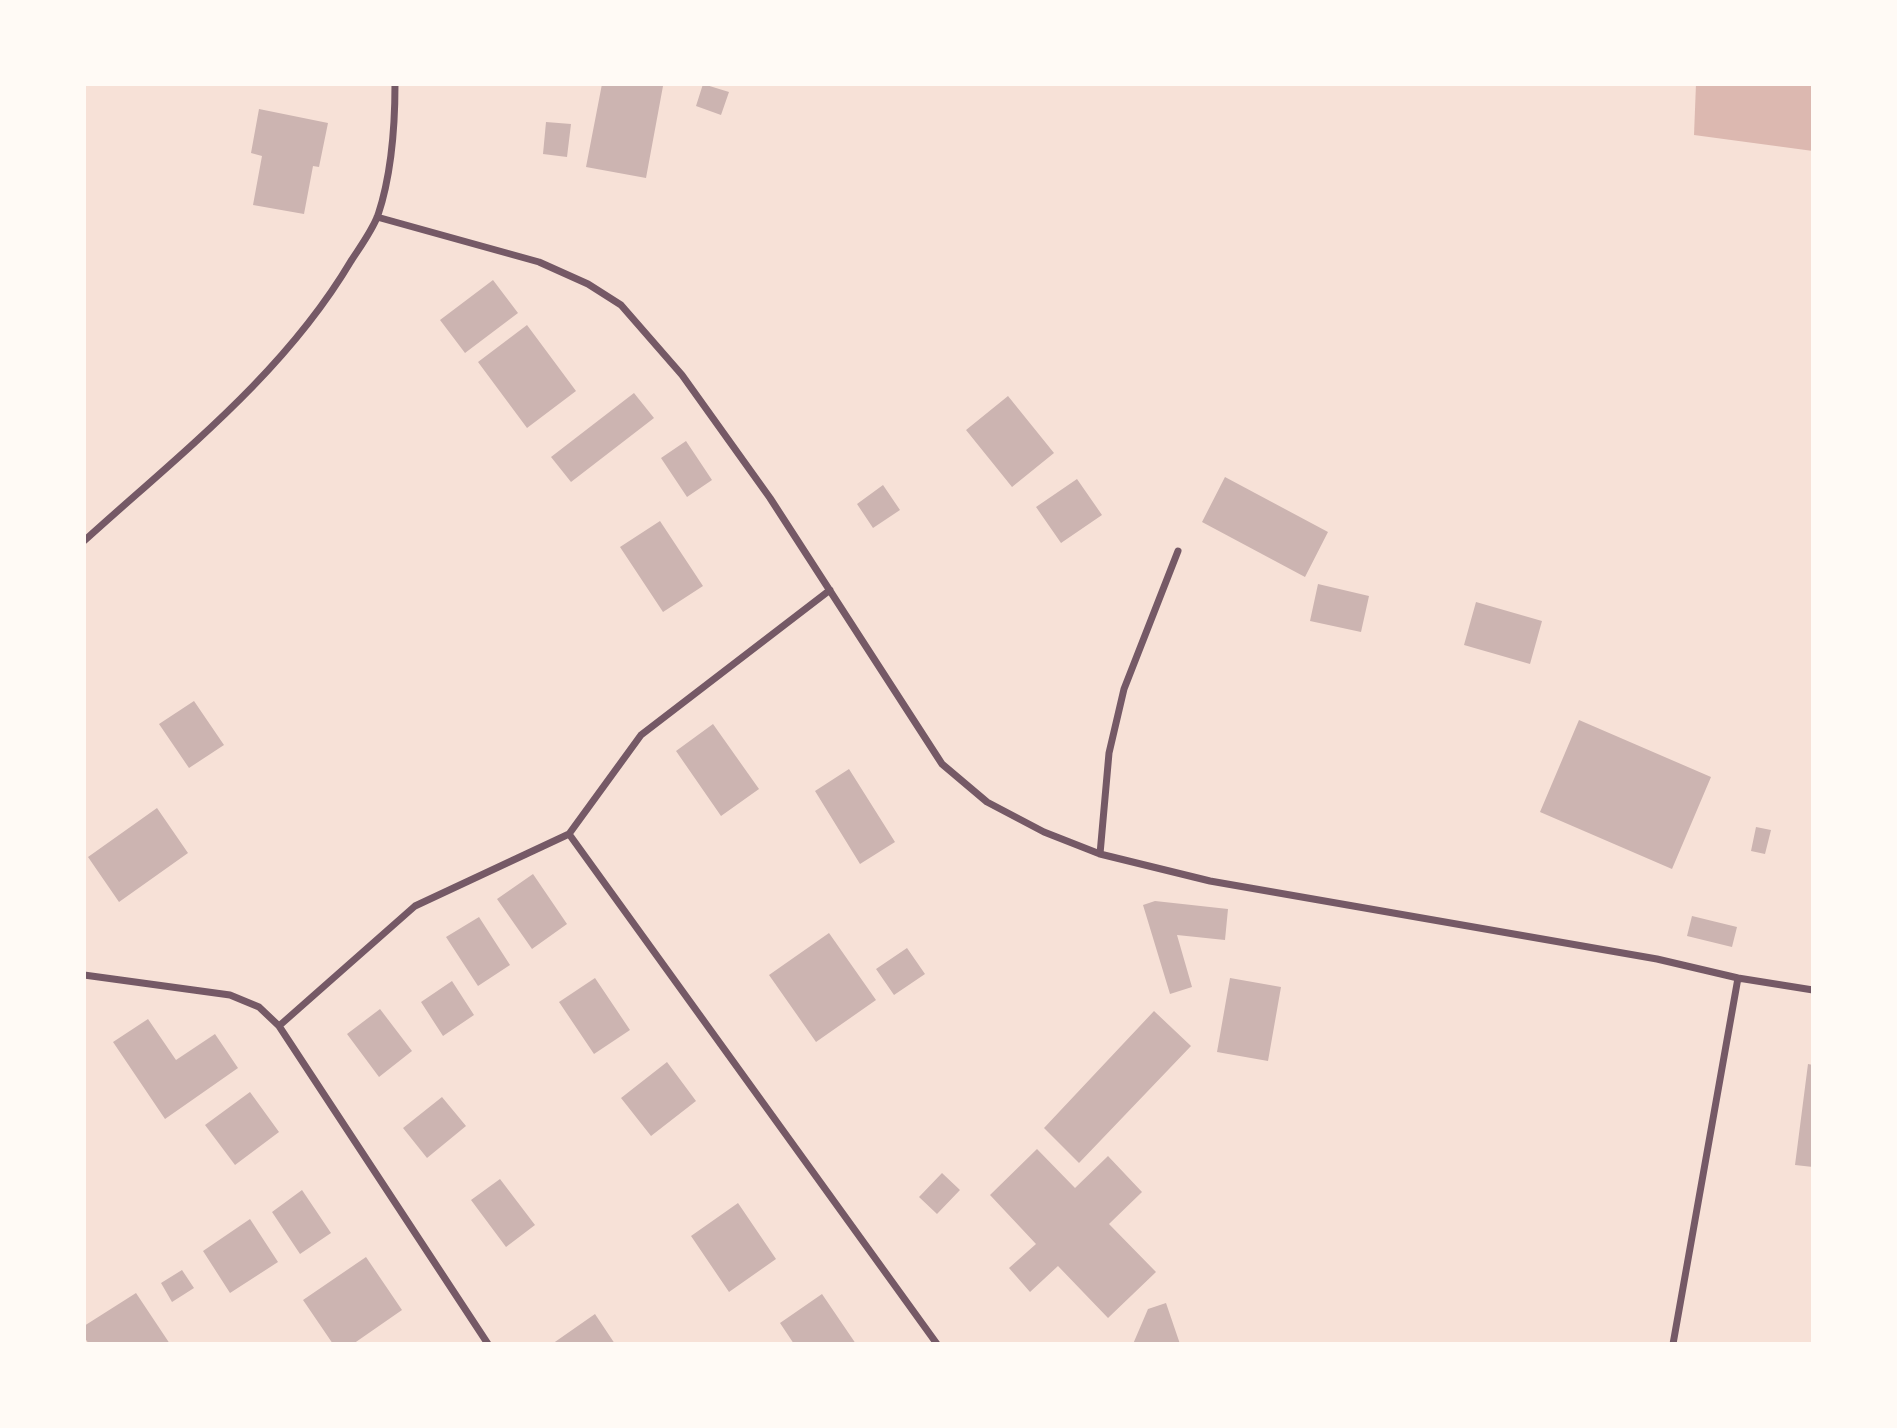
<!DOCTYPE html>
<style>
body{margin:0}
#map{position:relative;width:1897px;height:1428px;overflow:hidden;background:#f7e1d7;font-family:"Fira Sans",sans-serif}
canvas{display:block}
.frame{position:absolute;inset:0;border:86px solid #fffaf5;pointer-events:none}
</style>
<div id="map">
<canvas width="1897" height="1428"></canvas>
<div class="frame"></div>
</div>
<script>
const g = document.querySelector('canvas').getContext('2d');
g.lineJoin = 'round';
function fill(path, color) { g.fillStyle = color; g.fill(path, 'evenodd'); }
function strokePath(path, color, width, dash) { g.strokeStyle = color; g.lineWidth = width; g.lineCap = dash ? 'butt' : 'round'; g.setLineDash(dash || []); g.stroke(path); }
const water = new Path2D(`
 M1696,84h117v67l-119,-16z`);
const building = new Path2D(`
 M602,84l61,2 -17,92 -60,-11z
 M703,84l26,8 -8,23 -25,-9z
 M259,109l69,14 -9,44 -6,-1 -9,48 -51,-9 9,-49 -11,-3z
 M546,122l25,2 -4,33 -24,-3z
 M493,280l25,33 -53,40 -25,-33z
 M527,325l49,66 -49,37 -49,-66z
 M634,393l20,25 -83,64 -20,-25z
 M1008,396l46,57 -42,34 -46,-57z
 M686,441l26,39 -25,17 -26,-39z
 M1225,477l103,55 -23,45 -103,-55z
 M1077,479l25,36 -41,28 -25,-36z
 M883,485l17,25 -27,18 -16,-24z
 M660,521l43,65 -40,26 -43,-65z
 M1318,584l51,12 -8,36 -51,-11z
 M1476,602l66,19 -12,43 -66,-19z
 M194,701l30,44 -35,23 -30,-44z
 M1579,720l132,57 -39,92 -132,-57z
 M713,724l46,65 -38,27 -45,-65z
 M849,769l46,73 -35,22 -45,-73z
 M157,808l31,45 -69,49 -31,-45z
 M1756,827l15,3 -6,24 -14,-3z
 M533,874l34,50 -35,25 -35,-50z
 M1155,901l73,8 -3,31 -48,-5 15,52 -22,7 -27,-89z
 M1692,916l45,11 -5,20 -45,-11z
 M479,917l31,48 -32,21 -32,-49z
 M829,933l47,67 -60,42 -47,-67z
 M907,948l18,26 -31,21 -18,-26z
 M595,978l35,52 -36,24 -35,-52z
 M1230,978l51,9 -13,74 -51,-9z
 M452,981l22,34 -31,21 -22,-34z
 M380,1009l32,42 -33,26 -32,-43z
 M1154,1011l37,35 -112,117 -35,-35z
 M148,1019l28,41 39,-26 23,34 -73,51 -52,-77z
 M667,1062l29,39 -45,35 -30,-38z
 M1808,1064l5,1v102l-18,-2z
 M250,1092l29,40 -44,33 -30,-40z
 M442,1097l24,29 -39,32 -24,-30z
 M1037,1149l38,39 33,-32 34,36 -33,32 47,48 -48,46 -50,-52 -28,26 -21,-24 27,-24 -46,-49z
 M942,1173l18,17 -23,24 -18,-17z
 M500,1179l35,46 -29,22 -35,-47z
 M302,1190l29,43 -31,21 -28,-42z
 M738,1203l38,56 -47,33 -38,-56z
 M250,1219l28,43 -48,31 -27,-42z
 M366,1257l36,53 -49,34h-20l-30,-44z
 M182,1270l12,18 -22,14 -11,-19z
 M136,1293l34,51h-81l-5,-7v-11z
 M822,1294l34,50h-62l-14,-21z
 M1166,1303l14,41h-47l15,-35z
 M595,1314l20,30h-63z`);
const minor = new Path2D(`
 M377,217l162,45 49,22 33,21 61,70 88,123 172,266 45,38 57,30 56,22 110,27 447,78 81,19 75,12
 M84,541c96,-87 200,-167 267,-280 9,-14 21,-30 27,-46 14,-42 17,-87 17,-131
 M569,834l368,510
 M1100,854l9,-101 15,-64 54,-138
 M84,975l146,20 29,12 20,19 209,318
 M279,1026l136,-120 154,-72 72,-99 189,-145
 M1673,1344l65,-366`);
fill(water, '#dcb8b0');
fill(building, '#ccb4b1');
strokePath(minor, '#755966', 7);
</script>
